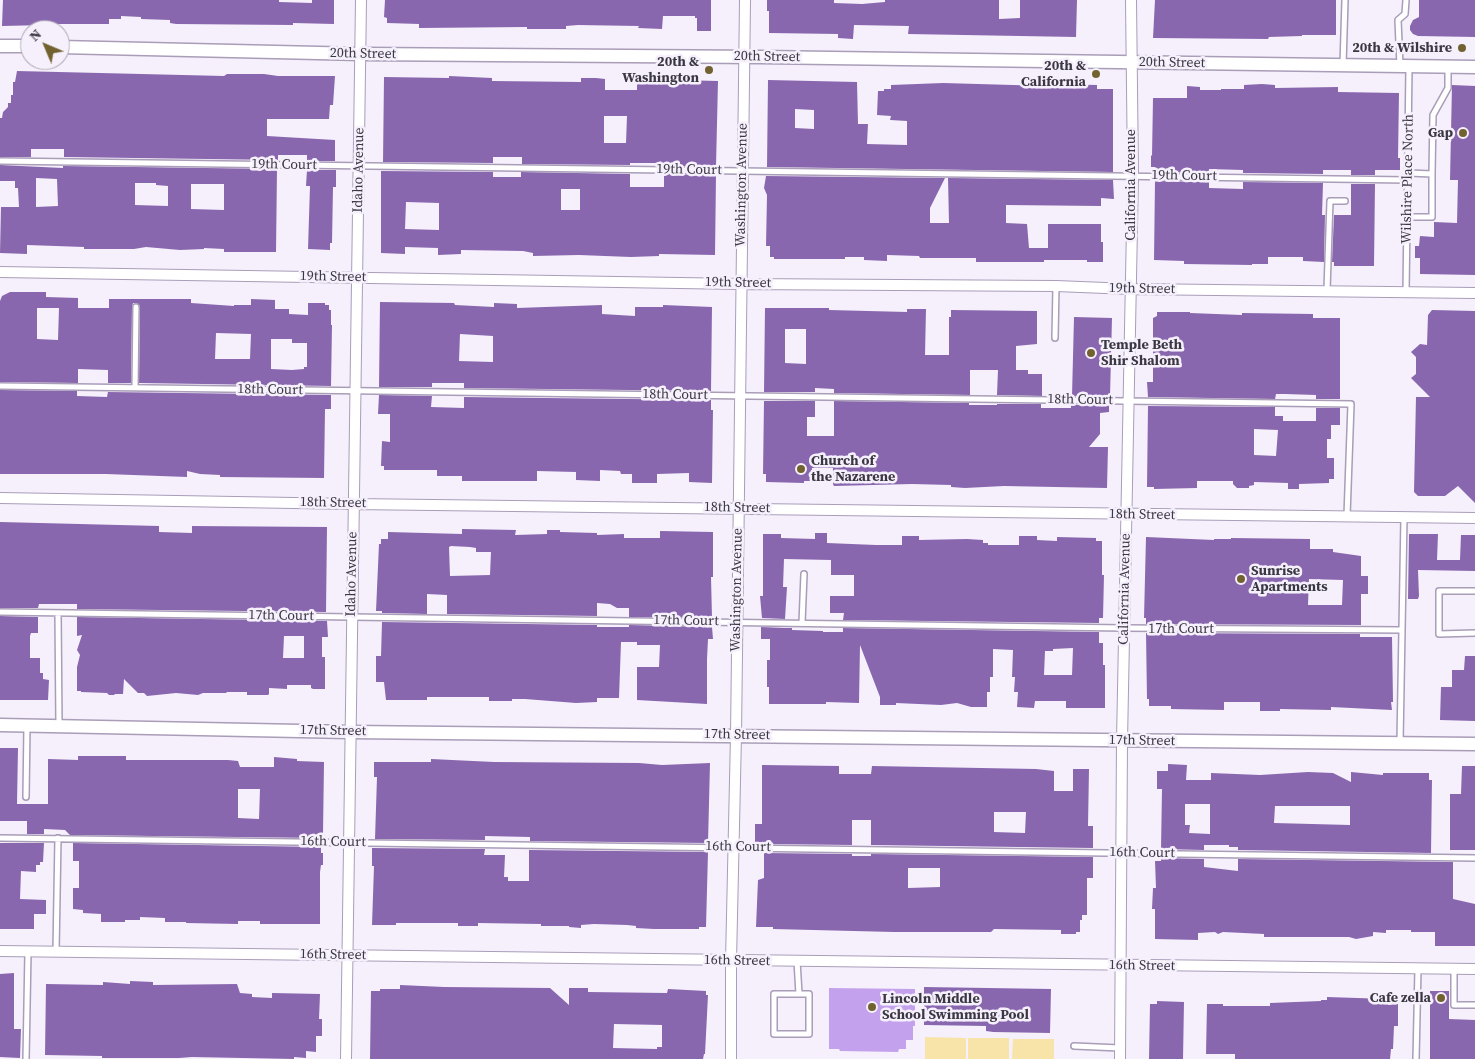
<!DOCTYPE html>
<style>
body{margin:0}
#map{position:relative;width:1475px;height:1059px;overflow:hidden;background:#f5f0fc;font-family:"Source Serif 4",serif}
canvas{display:block}
.north{position:absolute;left:20px;top:20px;width:50px;height:50px;box-sizing:border-box;background:#f5f0fc;border:1px solid #aba6b2;border-radius:50%;rotate:315deg;font-size:14px;font-weight:700;line-height:20px;text-align:center;color:#3b3742}
.north::after{content:'';display:block;margin:auto;width:18px;height:22px;background:#726230;clip-path:polygon(50% 0,100% 100%,50% 72%,0 100%)}
</style>
<div id="map">
<canvas width="1475" height="1059"></canvas>
<div class="north">N</div>
</div>
<script>
const g = document.querySelector('canvas').getContext('2d');
g.lineJoin = 'round';
function fill(path, color) { g.fillStyle = color; g.fill(path, 'evenodd'); }
function strokePath(path, color, width, dash) { g.strokeStyle = color; g.lineWidth = width; g.lineCap = dash ? 'butt' : 'round'; g.setLineDash(dash || []); g.stroke(path); }
function label(font, color, halo, rows, align = 'center') {
  g.font = font + ' "Source Serif 4",serif'; g.lineWidth = 5; g.setLineDash([]); g.textBaseline = 'middle'; g.strokeStyle = halo; g.fillStyle = color; for (const [text, x, y, turn = 0] of rows) {
    g.save(); g.translate(x, y); g.rotate((+turn || 0) * Math.PI / 180); g.textAlign = isNaN(turn) ? turn : align; if (halo) g.strokeText(text, 0, 0); g.fillText(text, 0, 0); g.restore();
  }
}
const green = new Path2D(`
 M925,1037l41,1v21h-41z
 M968,1038h41v21h-41z
 M1013,1039h41v20h-42z`);
const water = new Path2D(`
 M829,988l86,1v37h-2v14h-7v9h-7l-1,3 -58,-1 -1,-2h-10z`);
const building = new Path2D(`
 M3,0h276v2l33,1v-3h22v24l-41,-1v2l-117,-1 -6,-1v-3l-29,-1v-2l-20,-1v3h-12v5h-64v1l-43,1z
 M385,0h326v31h-14v-13h-2v-2h-32l-1,13 -24,-1 1,-2 -61,-1 -12,1v3h-39v-2l-108,1v-4l-32,-1v-5l-3,-1z
 M767,0h67v3l28,1 23,-2v-2h114v19l21,-1v-18h57l-1,37 -168,-3 1,-8 -55,-1 -1,14 -15,-1v-4l-69,-1v-22h-2z
 M1155,0h181v35h-34v1l-33,1 -1,2 -115,-1z
 M1419,0h56v37l-57,-1 -5,-2 -3,-4v-4l3,-6 6,-3z
 M17,71l207,5 3,-2h37l14,2h57l-2,29h-3l-1,14h-62v17l68,4v21h-28v-6h-29v5l-214,-3v-8h-33v8h-31v-39h2l1,-6 5,-5v-4h3v-8h2v-13h2z
 M449,76l43,2v3l89,1v-4h15l9,1v11h32v-11l81,2 -2,85h-52v-3h-34v2l-108,-1v-7h-29v6l-110,-1 1,-85 65,1zM604,116h23l-1,27h-22z
 M768,80l89,2 1,42h10l-1,20 40,1v-24l-17,-1 1,-4 -14,-1 1,-24h6v-2h7v-4l52,-2 105,3 6,-2 43,1v4h16v83l-346,-5zM795,109l19,1v19l-19,-1z
 M1262,84l13,1v3l63,-1v5l61,1 -1,65h2v12h-25v5h-24v-5h-28v4l-80,-1v-3l-34,-1v4l-54,-1v-5h-4v-12l1,1 1,-58h34v-12l13,1v3h21v-1h23v-4z
 M1452,85l23,1v189l-55,-1v-16h-5v-12h4l1,-10 14,1v-15l23,1 1,-43h-8z
 M0,165l63,3v-2l214,3 -1,83h-52v-3l-20,-1v1l-24,1 -34,-3 -12,2h-50v-2l-57,-2v9l-27,-1 1,-46h18l-1,-19h-3v-7h-15zM36,178l21,1 1,27 -22,1zM135,183h21v2l12,1v20l-33,-1zM191,184h33v26l-33,-1z
 M307,170h29v17h-3l-1,56h-2v7l-22,-1 2,-63h-4z
 M381,171l112,1v5h28v-5l109,2v13h34v-13l52,1 -1,80 -56,-1v2l-28,1 -52,-2 -46,1v-3l-10,-2 -62,-1v4l-23,1v-7l-33,-1v7l-24,-1zM561,189h19v21h-19zM406,202l33,1v27l-34,-1z
 M766,176l179,2 -15,30v15h19l-1,-45 165,2 1,19 -13,-1v8l-95,-1v18l21,1 2,24h19v-24h53v18h2v20h-16v-2h-43v2h-68v-4h-56l-1,-2 -32,-1v6l-23,-1v-3h-19v2h-71v-2h-4v-11h-4l1,-51 -3,-7z
 M1155,181l54,1v6l34,1v-7l80,1 -1,32h3l-1,47 -21,-1v-4h-35v7h-16v1l-68,-1v-3l-30,-1z
 M1351,184h24l-1,82h-40v-4h-2l2,-47h17z
 M10,292h36v5l32,1v10h31v-9h82v4l43,3v-1h17v-6l24,1v9h14v5l19,1v-12h17v2h4v5h2v15h1l-1,61 -192,-3 1,-76 -3,-4h-4l-1,4 -1,76h-23v-13l-30,-1v14l-78,-1v-81l2,-5zM37,308h22l-1,32 -21,-1zM216,333l35,1 -1,25h-35zM271,339h21v4h15v24h-3v2l-12,1 -21,-1z
 M380,302l74,1 1,2 39,2v-4l23,1v4l85,-3v9l33,2v-9h28v-2l49,2 -1,84 -247,-3v-5h-32v4h-53zM460,334l33,2v26l-34,-1z
 M765,308h64v2l78,2v-3h19l-1,46h24v-38h2v-7l86,1v33l-21,2v24h12v4h14v22l-45,-1 1,-25h-28v25l-136,-2v-4l-19,-1v4h-51zM785,329h21v35l-21,-1z
 M1432,310l43,1v192l-17,-17 -13,10h-27l-4,-4 2,-95h14l-19,-19 5,-4v-17l-5,-5 9,-8 7,1 1,-30z
 M1157,312h33v1l52,2v-2l71,1v4h27v81h-24v-4l-31,-1h-9l-1,5 -127,-2 -1,-15h6v-64l4,-2z
 M1074,317l38,1 -2,78h-38z
 M0,390l77,1v5l30,1 1,-5 223,3v14h-6l-1,69 -104,-1v-2l-20,-1 -13,-3v6l-81,-3h-106z
 M379,395l53,1 -1,11 33,1v-11l247,3v10h2l-1,73 -23,-1v-9l-32,1v9h-25v-9h-11l-1,-3 -20,-1v11l-24,-1v-8l-39,-1v10h-75v-5h-25v-6h-53v-4h-3l1,-25 8,1v-28h-12z
 M764,401h51v16h-8v19h27v-35l135,2v2h28v-1h44v4h30v-3h38v7l-9,1v21l-11,13h19l-1,41 -103,-2 -39,2 -14,-1v-2l-39,-1 -78,2 -1,-2v-16h-21v13h-8v2l-38,-1v-8h-3z
 M1148,406l127,1v9h8v5h33v-13h24v17h-9v14h-4v19h7v21h-5v4l-30,1v5h-11v-6l-34,-1v3l-5,1v2h-12l-4,-4v-3h-36v7l-43,1v-2h-7zM1254,429l24,1 -2,26 -22,-1z
 M0,522l159,4v6l33,1v-7l135,1 -1,85 -249,-3v-5h-38l-1,4h-38z
 M462,529l54,1 -1,5 32,-1v-4h13v2l37,1v2l27,-1v4h36v-7l53,1v45h-2l1,41 -83,-1v-9h-12l-7,-4 -13,-1v13l-150,-2v-19l-20,-1v20l-45,-1v-2h-6l3,-67h2v-5h7v-7l74,2zM451,546l19,1 6,1v4h15l-1,23 -40,1 -1,-29z
 M815,533h12v10l49,2h26v-9h17v4l48,-1 16,1v3h5v2h31v-9h18v4l20,1v-4l39,1v3h6v34h2l-1,43h-4v5l-256,-3 1,-7h-14v-17h24v-21h-23v-15l-47,-1 -1,28h4l-2,32 -23,-1 -2,-22h3v-62h18v4l34,1z
 M1409,534h29l-1,26h23l1,-25h14v36l-57,-1 1,26 -1,3h-10z
 M1146,537l68,3v-1h17v-1l79,1v10h23v3l28,4v20h7v18h-7v31l-215,-1v-6h-2zM1309,579l34,1 -1,25h-34z
 M0,616l38,1v16h-7l-1,3v22h10v15h3v6l6,1 -1,20h-48z
 M77,617l250,4 1,16h-6v20h3v32h-12l-2,-1v-3h-24v4l-18,-1v6l-1,1h-21v-3h-21l1,1h-24l-5,2 -22,-2 -29,3 -3,-3h-6l-14,-14 -1,15h-8l-1,1h-5l-2,-2 -26,-1v-1h-4v-24l3,-12 -3,-5 5,-15 -5,1zM284,636h20v22h-21z
 M382,622l215,3v2h32v-2l83,2 1,12h-5l-1,20v45l-70,-4v-33h22l1,-22h-23v-3h-16l-2,56h-22v4l-21,1 -51,-4h-13v2h-23v-4h-62v3h-41l-2,-18h-8v-26h5z
 M761,627l24,1h7v2l31,1v1h20v-4l256,4v11h4v22h2v43h-39v-7h-31l-1,7 -17,-1 1,-15h-4l1,-15h-3l1,-27 -20,-1v28h-3v15h-3v15h-16l-14,-4 -16,2 -45,-2v2h-16v-8l-20,-52 -1,58 -33,-1v2h-57v-17h-2v-27h3v-21h-9zM1073,648l-1,27h-28l1,-24h8v-2z
 M1146,633l214,1v3h32l1,65h-2l1,8 -61,-3v3l-51,-1v2h-20v-9h-36v8l-53,-1v-3h-22v-7h-2z
 M1465,656h10v65l-35,-1 1,-33h11v-17h12z
 M0,748h18l-1,56h31v-45l30,1v-4h48v4h102l10,1 2,6h34v-10l23,2v2l27,1 -1,71h-2v5l-251,-3 -5,-5 -21,-1v5h-17v-13h-27zM238,789h22l-1,30 -21,-1z
 M431,759l63,3 145,1 23,2 48,-2 -2,80 -178,-2v-4l-45,-1v4l-110,-1 2,-62h-3v-15h57z
 M1168,764l19,1 -1,15h25v-7l49,2 48,-3 25,1 18,9v-10l32,3v-2h46v7h3l-1,73 -193,-3v-3h-9v-2h-25v5l-43,-1 1,-60h-5v-18h11zM1185,804h25v30l-21,-1 1,-8h-5zM1275,806h75v19l-76,-2z
 M762,765l77,1v8h32l1,-8 164,3 18,2v20h19v-22h16l-1,57h5v22l-222,-3v-25h-19v25l-88,-1v-2h-9v-18h7zM994,812h32l-1,21 -31,-1z
 M1462,766h13v84h-25v-56h11z
 M0,843h44l-1,19h-3v3h-4v7l-15,-1 -1,28 26,1v14h-12v15h-34z
 M73,843l248,4v6h2v12h-2l-1,7v52h-60v-3h-22v3l-52,-1v-1h-21v-4l-25,-1v3h-15v2h-24v-8l-18,-1v-3l-10,-1v-21h6v-27h-6z
 M372,848l113,1 -1,6h21l-1,22h4v4h21v-31l179,2 -2,75h-7v2h-45l-18,-1v-2l-9,-1 -33,-1 -13,1v3l-12,-1v-1h-28v-2l-63,-1v3h-20v-3h-62v2h-24l2,-59h-2z
 M764,853l88,1v2h19v-2l222,3v21h-6v37h-5v5h-2v12h-4v2h-15v-4l-67,-1 -3,3h-97l-121,-3v-2h-17l2,-47 6,-2zM908,868h32v19l-32,1z
 M1161,858l43,1v8l34,4v-12l215,3v37l22,5v42h-40v-14h-24v-2h-25v3l-13,-1v4l-17,3 -7,-2h-85v-3l-41,-2 -5,2 -3,-2 -17,1v7l-43,-1v-30h-3l1,-21h3l-1,-27h6z
 M14,973v56h7l-1,29 -20,-1v-83z
 M130,981l23,1v3l84,-1 3,9 12,1v3l20,1v-5l48,1 -1,25h3v17h-6v16l-10,-1v7l-12,-1v2l-102,-2 -13,1h-77v-2l-57,-1 1,-71 57,1v-3l27,2z
 M400,985l44,2 106,1 19,17v-17h19v4l79,1 1,-4 38,2v4h2l-3,59h-1l-1,5h-333l1,-68h9v-2h20zM614,1024l48,1v22h-5v2l-44,-1z
 M924,987l127,2 -1,44 -57,-1 -7,-1v-5l-62,-1z
 M1430,991h19v28l26,1v39h-45z
 M1327,997l61,2v6l10,-1v22h-4l-1,23h-2l-1,10h-155v-5h-29l1,-50h16v2h47v-3l51,-2v-1h6z
 M1157,1001l27,1 -1,57h-34l1,-55h7z`);
const service = new Path2D(`
 M1343,65l2,-65
 M1400,66l-2,-46 7,-6 1,-14
 M0,161l1408,19
 M1409,173l23,1 1,-59 15,-27v-21
 M1407,217h25v-43
 M1327,290l3,-89h15
 M1406,292l3,-225
 M1055,338l1,-52
 M0,386l1351,18 -4,112
 M135,388l1,-81
 M1475,591h-36v43l36,-1
 M0,612l1124,16 278,2
 M58,613l1,112
 M802,623l2,-49
 M1400,742l4,-225
 M26,797l1,-71
 M0,838l1475,20
 M56,951l2,-113
 M797,961l2,33h-25v40h35v-40h-10
 M1454,969v36h21
 M1074,1046l46,2
 M26,1059l2,-107
 M1416,1059l2,-90`);
const minor = new Path2D(`
 M0,272l741,12 315,2 74,3 345,4
 M0,498l353,6 1122,14
 M0,951l1475,18
 M346,1059l15,-1059
 M731,1059v-98l5,-226 9,-735
 M1120,1059l2,-318 11,-566 -2,-175`);
const tertiary = new Path2D(`
 M0,46h30
 M60,47l301,7 399,3 715,10
 M0,725l350,7 1125,12`);
const markers = [
 [1462,48,5,"#726230"],
 [709,70,5,"#726230"],
 [1096,74,5,"#726230"],
 [1463,133,5,"#726230"],
 [1091,353,5,"#726230"],
 [801,469,5,"#726230"],
 [1241,579,5,"#726230"],
 [1441,998,5,"#726230"],
 [872,1007,5,"#726230"]
];
const poiNames = [
 ["20th & Wilshire",1452,48],
 ["20th &",699,62],
 ["Washington",699,78],
 ["20th &",1086,66],
 ["California",1086,82],
 ["Gap",1453,133],
 ["Temple Beth",1101,345,"left"],
 ["Shir Shalom",1101,361,"left"],
 ["Church of",811,461,"left"],
 ["the Nazarene",811,477,"left"],
 ["Sunrise",1251,571,"left"],
 ["Apartments",1251,587,"left"],
 ["Cafe zella",1431,998],
 ["Lincoln Middle",882,999,"left"],
 ["School Swimming Pool",882,1015,"left"]
];
const streetNames = [
 ["20th Street",363,54,1],
 ["20th Street",767,57,1],
 ["20th Street",1172,63,1],
 ["19th Court",284,165,1],
 ["Idaho Avenue",359,170,-89],
 ["19th Court",689,170,1],
 ["19th Court",1184,176,1],
 ["Wilshire Place North",1408,179,-89],
 ["Washington Avenue",742,185,-89],
 ["California Avenue",1131,185,-90],
 ["19th Street",333,277,1],
 ["19th Street",738,283,1],
 ["19th Street",1142,289,1],
 ["18th Court",270,390,1],
 ["18th Court",675,395,1],
 ["18th Court",1080,400,1],
 ["18th Street",333,503,1],
 ["18th Street",737,508,1],
 ["18th Street",1142,515,1],
 ["Idaho Avenue",352,574,-89],
 ["California Avenue",1125,589,-89],
 ["Washington Avenue",737,590,-89],
 ["17th Court",281,616,1],
 ["17th Court",686,621,1],
 ["17th Court",1181,629],
 ["17th Street",333,731,1],
 ["17th Street",737,735,1],
 ["17th Street",1142,741,1],
 ["16th Court",333,842,1],
 ["16th Court",738,847,1],
 ["16th Court",1142,853,1],
 ["16th Street",333,955,1],
 ["16th Street",737,961,1],
 ["16th Street",1142,966,1]
];
fill(green, '#f8e4a9');
fill(water, '#c4a1ed');
fill(building, '#8967af');
strokePath(service, '#a99db8', 8);
strokePath(minor, '#a99db8', 12);
strokePath(tertiary, '#a99db8', 15);
strokePath(service, '#fff', 5);
strokePath(minor, '#fff', 10);
strokePath(tertiary, '#fff', 12);
for (const [x, y, r, color] of markers) { const dot = new Path2D(); dot.arc(x, y, r, 0, 2 * Math.PI); g.fillStyle = color; g.fill(dot); strokePath(dot, '#f5f0fc', 2); }
label('bold 14px', '#3b3742', '#f5f0fc', poiNames, 'right');
label('14px', '#3b3742', '#f5f0fc', streetNames);
</script>
